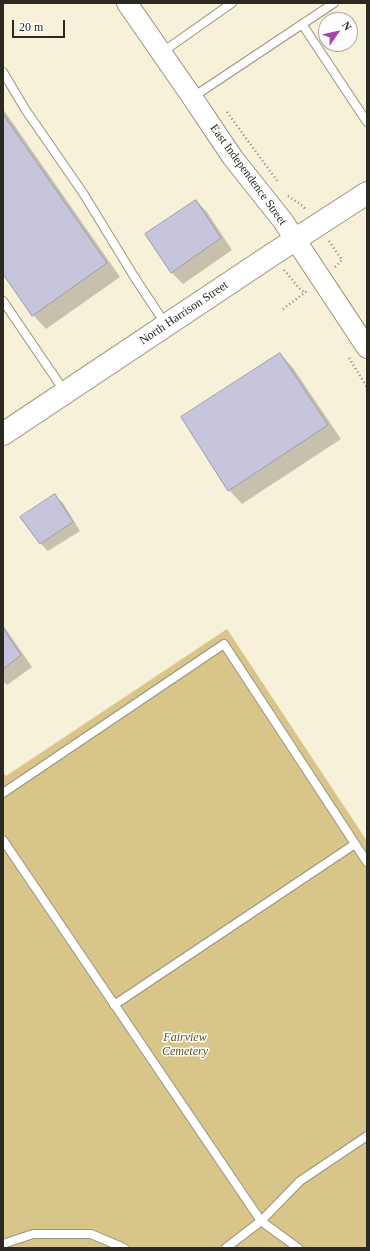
<!DOCTYPE html>
<style>
body{margin:0}
#map{position:relative;width:370px;height:1251px;overflow:hidden;background:#f8f1d9;font-family:"Times New Roman",serif}
canvas{display:block}
.frame{position:absolute;inset:0;border:4px solid #2c2920;pointer-events:none}
.north{position:absolute;left:318px;top:12px;width:40px;height:40px;box-sizing:border-box;background:#fefefe;border:1px solid #aaa9a5;border-radius:50%;rotate:56deg;font-size:11px;font-weight:700;line-height:16px;text-align:center;color:#2c2920}
.north::after{content:'';display:block;margin:auto;width:14px;height:18px;background:#a645ac;clip-path:polygon(50% 0,100% 100%,50% 72%,0 100%)}
.scale{position:absolute;left:12px;top:20px;width:53px;height:18px;box-sizing:border-box;border:2px solid #2c2920;border-top:0;padding-left:5px;font-size:12px;line-height:14px;white-space:nowrap;color:#2c2920;-webkit-text-stroke:3px #fefefe;paint-order:stroke}
</style>
<div id="map">
<canvas width="370" height="1251"></canvas>
<div class="frame"></div>
<div class="north">N</div>
<div class="scale">20 m</div>
</div>
<script>
const g = document.querySelector('canvas').getContext('2d');
g.lineJoin = 'round';
function fill(path, color) { g.fillStyle = color; g.fill(path, 'evenodd'); }
function strokePath(path, color, width, dash) { g.strokeStyle = color; g.lineWidth = width; g.lineCap = dash ? 'butt' : 'round'; g.setLineDash(dash || []); g.stroke(path); }
function label(font, color, halo, rows, align = 'center') {
  g.font = font + ' "Times New Roman",serif'; g.lineWidth = 3; g.setLineDash([]); g.textBaseline = 'middle'; g.strokeStyle = halo; g.fillStyle = color; for (const [text, x, y, turn = 0] of rows) {
    g.save(); g.translate(x, y); g.rotate((+turn || 0) * Math.PI / 180); g.textAlign = isNaN(turn) ? turn : align; if (halo) g.strokeText(text, 0, 0); g.fillText(text, 0, 0); g.restore();
  }
}
const green = new Path2D(`
 M227,629l140,212v407h-364v-476l3,4z`);
const shadow = new Path2D(`
 M3,109l117,168 -74,52 -13,-14 -30,-43z
 M196,201l11,11 25,38 -49,34 -11,-11 -25,-39z
 M280,354l13,14 48,71 -99,65 -13,-14z
 M55,496l8,7 17,28 -32,20 -8,-8z
 M3,625l29,42 -25,18 -4,-4z`);
const building = new Path2D(`
 M3,114l104,149 -75,53 -29,-42z
 M196,200l25,38 -50,35 -26,-39z
 M280,353l48,72 -100,66 -47,-74z
 M55,494l18,28 -33,22 -20,-27z
 M3,628l18,27 -18,14z`);
const path = new Path2D(`
 M227,112l51,70
 M288,196l15,10 3,4
 M329,241l13,19 -7,7
 M284,270l15,18 6,5
 M283,309l24,-18
 M349,358l18,29`);
const service = new Path2D(`
 M302,24l65,98
 M161,53l71,-50
 M3,72l22,37 58,84 52,85 31,47
 M193,97l141,-94
 M3,301l62,91
 M3,793l221,-149 143,218
 M3,840l258,381 39,-40 67,-45
 M114,1005l241,-161
 M3,1244l30,-10h58l33,14
 M226,1248l35,-27 37,27`);
const tertiary = new Path2D(`
 M127,3l65,94 41,61 50,63 84,127`);
const secondary = new Path2D(`
 M3,434l270,-180 94,-61`);
const streetNames = [
 ["East Independence Street",248,175,54],
 ["North Harrison Street",184,313,-34]
];
const parkNames = [
 ["Fairview",185,1038],
 ["Cemetery",185,1052]
];
fill(green, '#d8c589');
fill(shadow, '#0003');
fill(building, '#c7c5dc');
strokePath(building, '#9a99ae', 1);
strokePath(service, '#9a937d', 10);
strokePath(tertiary, '#9a937d', 22);
strokePath(secondary, '#9a937d', 24);
strokePath(path, '#8a8575', 2.5, [1, 3]);
strokePath(service, '#fff', 8);
strokePath(tertiary, '#fff', 20);
strokePath(secondary, '#fff', 22);
label('12px', '#2c2920', '#fefefe', streetNames);
label('italic 12px', '#60501a', '#fefefe', parkNames);
</script>
